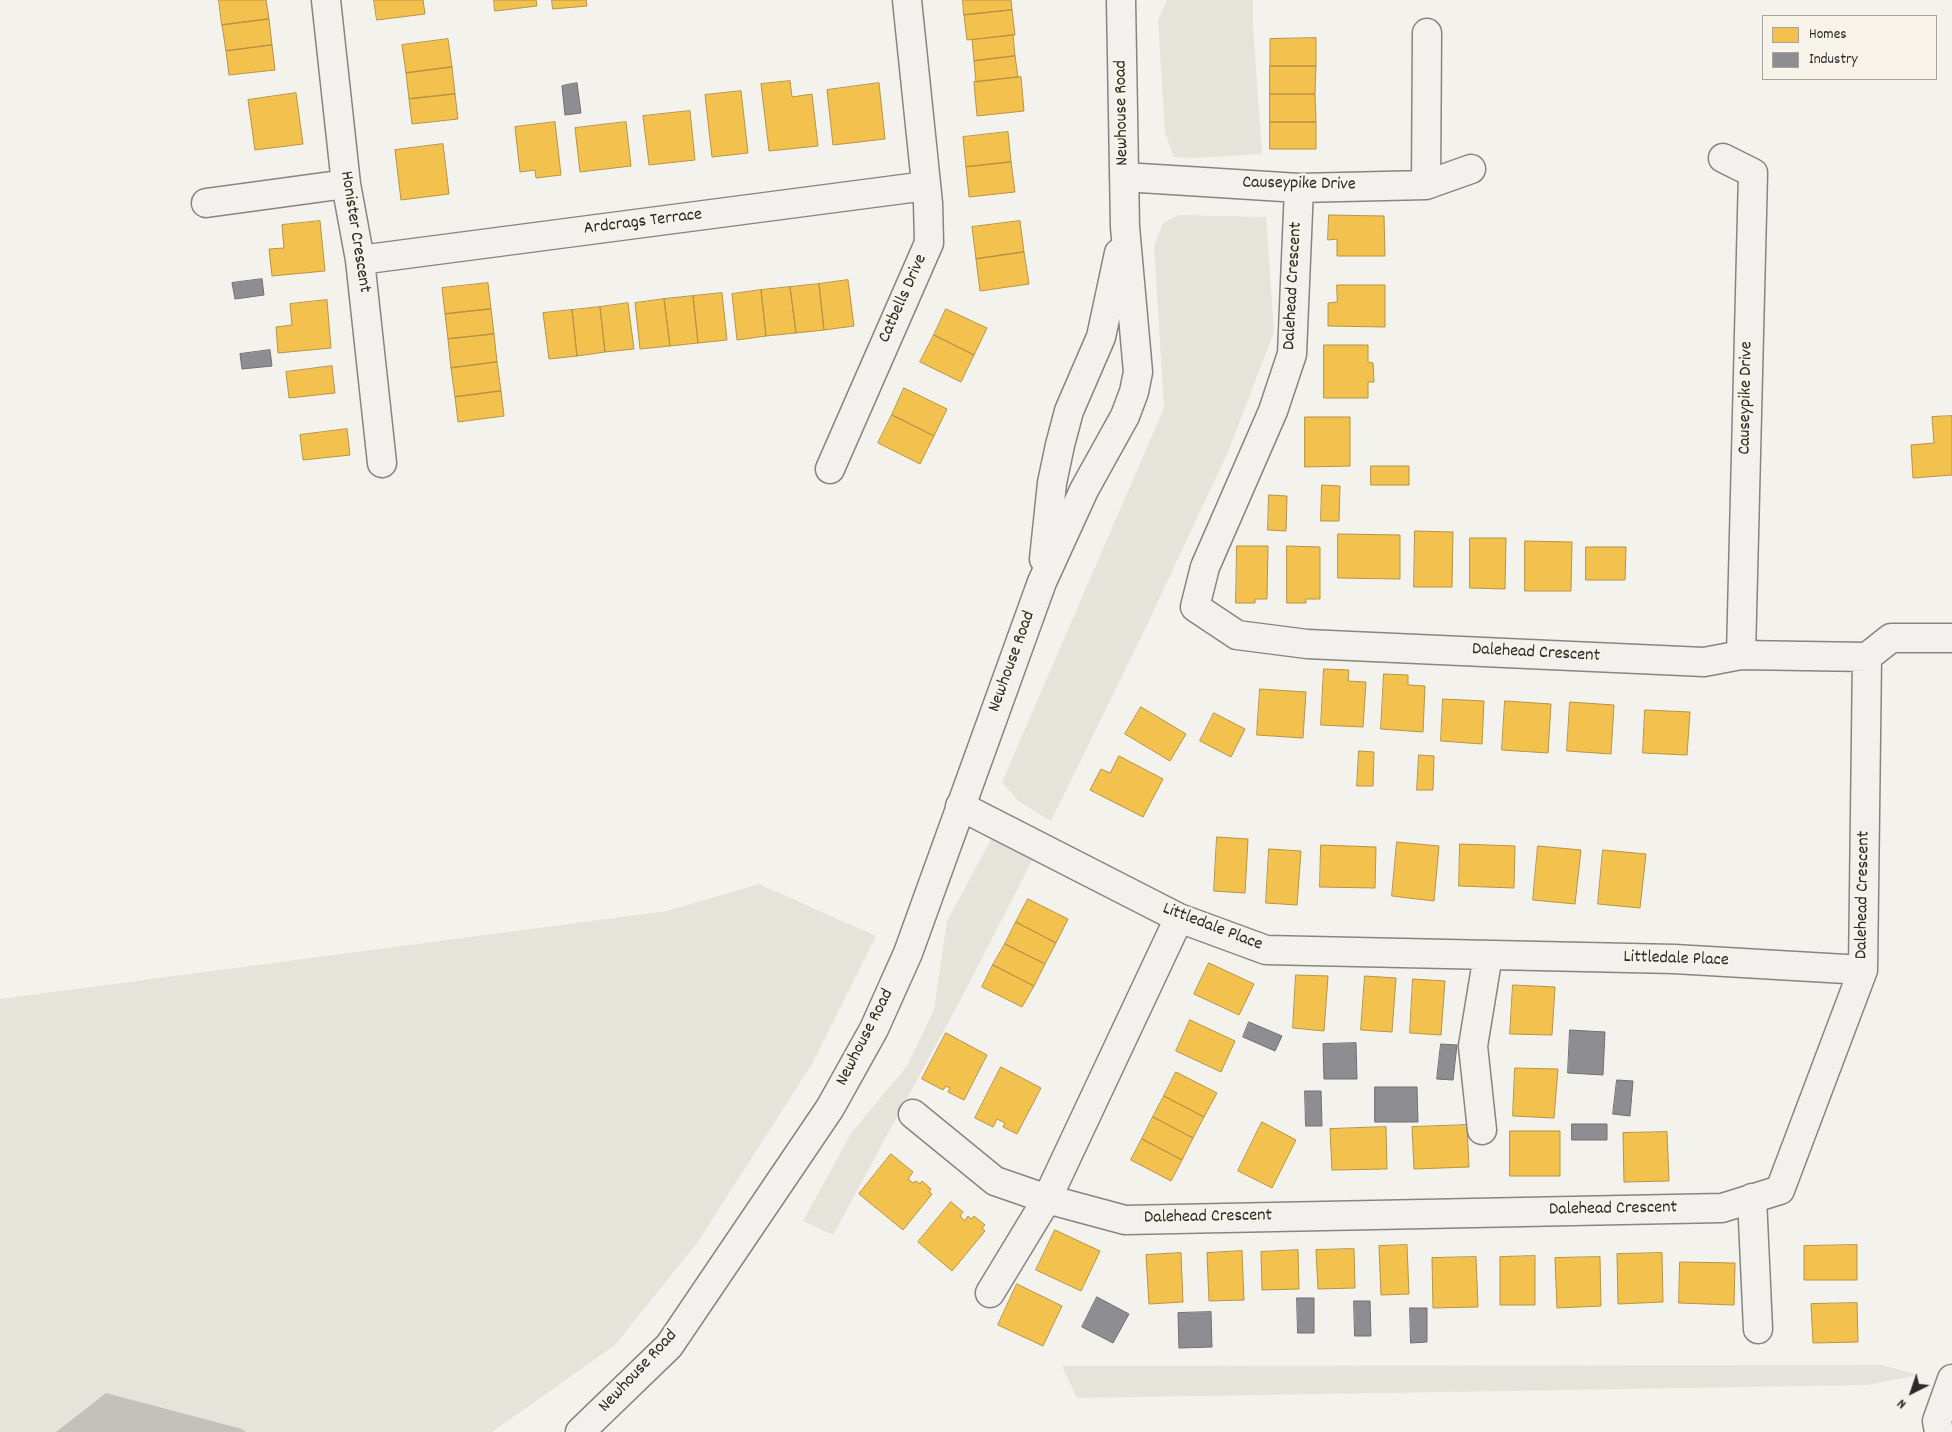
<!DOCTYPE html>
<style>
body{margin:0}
#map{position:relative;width:1952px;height:1432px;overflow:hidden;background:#f4f2ec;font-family:Dekko,sans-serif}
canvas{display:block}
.legend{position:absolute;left:1762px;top:15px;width:175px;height:65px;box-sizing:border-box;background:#f7f3e8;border:1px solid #a5a39c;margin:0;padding:6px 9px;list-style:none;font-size:15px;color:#2b2b2b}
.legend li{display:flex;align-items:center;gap:10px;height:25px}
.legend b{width:25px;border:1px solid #a5a39c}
.north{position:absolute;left:1887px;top:1367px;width:50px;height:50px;-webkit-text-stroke:4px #f7f3e8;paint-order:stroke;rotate:221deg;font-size:14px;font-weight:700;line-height:20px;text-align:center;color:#2b2b2b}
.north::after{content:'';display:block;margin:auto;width:18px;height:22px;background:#2b2b2b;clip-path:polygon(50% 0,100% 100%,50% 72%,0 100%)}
</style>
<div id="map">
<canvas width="1952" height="1432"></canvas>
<ul class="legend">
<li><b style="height:14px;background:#f2c14e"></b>Homes</li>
<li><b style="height:14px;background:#8d8d92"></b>Industry</li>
</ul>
<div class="north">N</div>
</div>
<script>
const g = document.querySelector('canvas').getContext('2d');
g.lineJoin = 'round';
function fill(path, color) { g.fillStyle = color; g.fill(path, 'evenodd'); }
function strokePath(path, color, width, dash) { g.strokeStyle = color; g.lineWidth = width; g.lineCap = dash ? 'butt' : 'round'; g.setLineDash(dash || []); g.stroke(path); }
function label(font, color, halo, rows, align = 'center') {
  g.font = font + ' Dekko,sans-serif'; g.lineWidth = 5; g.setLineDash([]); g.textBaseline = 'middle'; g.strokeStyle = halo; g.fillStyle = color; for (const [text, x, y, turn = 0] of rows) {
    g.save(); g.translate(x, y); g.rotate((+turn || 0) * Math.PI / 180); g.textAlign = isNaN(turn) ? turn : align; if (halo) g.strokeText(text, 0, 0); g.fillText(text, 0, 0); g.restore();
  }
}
const green = new Path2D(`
 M1167,0h86v26l9,128 -68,4 -20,-1 -9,-25 -7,-112z
 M1179,215l87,2 8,115 -46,120 -81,173 -96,196 -33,-20 -16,-19 162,-374 -10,-162 9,-23z
 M994,834l41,21 -72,140 -130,240 -30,-14 49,-89 55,-66 27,-56 13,-89z
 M759,884l117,52 -64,128 -115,179 -82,102 -123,87h-492v-433l667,-88z
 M1882,1365l37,10 -52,10 -790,13 -15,-32z`);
const water = new Path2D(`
 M106,1393l136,36 4,3h-190z`);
const homes = new Path2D(`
 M219,0h47l3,19 -47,6z
 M374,0h49l2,14 -48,6z
 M494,0h42l1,6 -42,5z
 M552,0h34l1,6 -34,3z
 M963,0h48l1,10 -48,5z
 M1012,10l3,25 -48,5 -3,-25z
 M269,19l3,26 -46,6 -4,-26z
 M1013,35l2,21 -41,5 -2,-21z
 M1316,38v28h-46v-27z
 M448,39l4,28 -46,6 -4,-28z
 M272,45l3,25 -46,5 -3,-24z
 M1015,56l3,21 -42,5 -2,-21z
 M1270,66h46l-1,28h-45z
 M452,67l3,27 -46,5 -3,-26z
 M1021,77l3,34 -47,5 -3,-34z
 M790,81l2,16 20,-3 6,52 -49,5 -8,-67z
 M879,83l6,56 -52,6 -6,-55z
 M741,91l7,62 -36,4 -7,-62z
 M296,93l7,51 -48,6 -7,-50z
 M455,94l3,25 -46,5 -3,-25z
 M1270,94h45l1,28h-46z
 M690,111l5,49 -46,5 -6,-49z
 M555,122l6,53 -25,3 -1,-8 -15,2 -5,-45z
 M626,122l5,44 -51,6 -5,-44z
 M1270,122h46v27h-46z
 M1008,132l3,30 -45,5 -3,-30z
 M443,144l6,50 -48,6 -6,-50z
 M1011,162l4,30 -46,5 -3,-30z
 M1329,215l55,1 1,40h-48v-17l-9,1z
 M320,221l5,50 -53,5 -3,-27 15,-1 -2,-23z
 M1020,221l4,31 -48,7 -4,-32z
 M1024,252l5,32 -49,7 -4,-32z
 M848,280l6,46 -30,4 -5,-46z
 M488,283l3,26 -46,5 -3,-26z
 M819,284l5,46 -28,3 -6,-46z
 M1337,285h48v42l-57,-1v-23l9,-1z
 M790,287l6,46 -30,3 -5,-46z
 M761,290l5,46 -29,4 -5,-46z
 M722,293l5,47 -29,3 -5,-47z
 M693,296l5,47 -28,3 -6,-47z
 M664,299l6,47 -30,3 -5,-46z
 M327,300l4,48 -53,5 -2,-26 16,-2 -2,-21z
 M628,303l6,46 -29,3 -5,-45z
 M600,307l5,45 -28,4 -5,-46z
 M491,309l3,25 -46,5 -3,-25z
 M946,309l41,19 -13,27 -40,-20z
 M572,310l5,46 -28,3 -6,-46z
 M494,334l3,28 -46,6 -3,-29z
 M934,335l40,20 -13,27 -41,-20z
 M1324,345h44v17l5,1 1,19h-6v16h-44z
 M497,362l4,29 -46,6 -4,-29z
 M332,366l3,27 -46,5 -3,-26z
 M904,388l43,21 -13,27 -42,-21z
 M501,391l3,25 -46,6 -3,-25z
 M892,415l42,21 -14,28 -42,-21z
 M1952,416v59l-39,3 -2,-33 23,-2 -2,-26z
 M1305,417h45v49l-45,1z
 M347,429l3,26 -47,5 -3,-25z
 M1371,466h38v19h-38z
 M1322,485l18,1 -1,35h-18z
 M1269,495l18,1 -1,35 -18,-1z
 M1415,531l38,1 -1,55h-38z
 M1338,534l62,1v44l-62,-1z
 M1470,538h36l-1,51 -35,-1z
 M1525,541l47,1 -1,49h-46z
 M1237,546h31l-1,53h-12v4h-19z
 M1287,546l33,1v52h-14v4h-19z
 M1586,547h40l-1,33h-39z
 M1324,669l25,1 -1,11 18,1 -3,45 -42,-2z
 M1384,674l24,1v10l17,1 -2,46 -42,-3z
 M1260,689l46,3 -3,46 -46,-3z
 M1443,699l41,2 -2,43 -41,-3z
 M1505,701l46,3 -3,49 -46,-3z
 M1570,702l44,3 -3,49 -44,-3z
 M1141,707l45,27 -16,27 -45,-27z
 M1645,710l45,2 -3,43 -44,-2z
 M1214,713l31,16 -14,28 -31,-16z
 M1359,751l15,1 -1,34h-16z
 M1419,755l15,1 -1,34h-16z
 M1119,756l44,23 -20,38 -53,-27 11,-21 9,4z
 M1217,837l31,2 -3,54 -31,-2z
 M1397,842l42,4 -5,55 -42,-5z
 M1460,844l55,2 -1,42 -55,-2z
 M1321,845l55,2 -1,41 -55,-1z
 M1538,846l43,4 -6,54 -42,-4z
 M1269,849l32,2 -4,54 -31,-2z
 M1603,850l43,4 -6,54 -42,-4z
 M1028,899l40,20 -12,24 -40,-21z
 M1016,922l40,21 -11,21 -40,-20z
 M1005,944l40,20 -11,22 -41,-21z
 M1209,963l45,21 -15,31 -45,-21z
 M993,965l41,21 -12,21 -40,-20z
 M1296,975l32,1 -4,55 -31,-3z
 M1365,976l31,2 -4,54 -31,-2z
 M1413,979l32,2 -4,54 -31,-2z
 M1513,985l42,2 -3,48 -42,-1z
 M1190,1020l45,21 -14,31 -45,-21z
 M946,1033l41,22 -23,45 -16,-8 2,-4 -4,-2 -3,4 -21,-11z
 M1001,1067l40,21 -24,46 -14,-7 2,-4 -8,-4 -4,8 -18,-9z
 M1515,1068l43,1 -4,49 -41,-2z
 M1176,1072l41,21 -13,24 -40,-21z
 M1164,1096l40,21 -11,21 -40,-21z
 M1153,1117l40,21 -11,22 -40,-21z
 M1262,1122l34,18 -24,48 -34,-17z
 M1467,1125l2,42 -55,2 -2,-42z
 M1386,1127l1,42 -55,1 -2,-41z
 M1510,1131h50v45h-50z
 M1667,1132l2,49 -45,1 -1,-49z
 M1142,1139l40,21 -11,21 -40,-21z
 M891,1154l22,18 -5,7 5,4 3,-2 4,3 2,-3 9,8 -2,3 3,2 -29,36 -44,-36z
 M951,1202l12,10 -3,4 5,5 3,-5 3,3 3,-3 11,9 -3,3 3,3 -33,40 -34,-29z
 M1055,1230l45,21 -19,40 -45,-21z
 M1407,1245l2,49 -28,1 -2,-49z
 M1857,1245v35h-53v-34z
 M1354,1249l1,39 -37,1 -2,-39z
 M1298,1250l1,39 -37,1 -1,-38z
 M1242,1251l2,49 -35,1 -2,-48z
 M1181,1253l2,49 -34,2 -3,-49z
 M1662,1253l1,49 -45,2 -1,-50z
 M1535,1256v49h-35v-48z
 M1476,1257l2,50 -45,1 -1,-50z
 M1600,1257l1,49 -44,2 -2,-50z
 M1680,1262l55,1 -1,42 -55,-2z
 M1017,1284l45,22 -19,40 -45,-21z
 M1857,1303l1,39 -45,1 -2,-39z`);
const industry = new Path2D(`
 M577,83l4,30 -16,2 -3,-29z
 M262,279l2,16 -29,4 -3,-16z
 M270,350l2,16 -30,3 -2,-15z
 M1249,1022l33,14 -7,15 -32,-14z
 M1570,1030l35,2 -2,43 -35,-2z
 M1356,1043l1,36h-33l-1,-35z
 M1441,1044l16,1 -4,35 -16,-1z
 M1617,1080l16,1 -3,35 -17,-2z
 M1375,1087h42l1,35h-43z
 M1305,1091h16l1,35h-16z
 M1572,1124h35v16h-35z
 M1097,1297l32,17 -16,29 -31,-16z
 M1297,1298h17v35h-16z
 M1354,1301h16l1,35h-16z
 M1410,1308h17v34l-16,1z
 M1211,1312l1,35 -33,1 -1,-35z`);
const minor = new Path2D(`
 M326,0l20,184 14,76 22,203
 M1723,158l30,15 -12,482
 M1124,177l175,11 127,-3 45,-16
 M1426,185l1,-152
 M206,203l140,-19
 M360,260l566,-74
 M830,469l99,-226 -1,-40 -21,-203
 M1044,559l8,-76 8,-38 9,-34 32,-74 18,-84
 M1867,657l24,-19h61
 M960,806l219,112 87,32 408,9 189,11
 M1179,918l-132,281 78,21 597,-12 58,-18 83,-220 4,-313 -126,-2 -37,7 -397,-18 -70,-9 -42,-28 10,-40 68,-156 19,-57 7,-166
 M913,1114l82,67 52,18 -57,94
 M1482,1130l-9,-84 15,-91
 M1752,1198l6,131
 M580,1432l89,-86 161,-238 44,-79 34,-76 134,-371 42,-92 41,-74 9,-24 4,-20 -13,-145 -4,-227
 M1939,1432l-2,-11 15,-42`);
const streetNames = [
 ["Newhouse Road",1123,113,-91],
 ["Causeypike Drive",1299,185,1],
 ["Ardcrags Terrace",643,223,-7],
 ["Honister Crescent",354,232,81],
 ["Dalehead Crescent",1294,286,-87],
 ["Catbells Drive",904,299,-66],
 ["Causeypike Drive",1747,398,-89],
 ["Dalehead Crescent",1536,654,3],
 ["Newhouse Road",1013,662,-70],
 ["Dalehead Crescent",1864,895,-89],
 ["Littledale Place",1212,928,21],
 ["Littledale Place",1676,960,2],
 ["Newhouse Road",866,1038,-63],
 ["Dalehead Crescent",1613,1210,-1],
 ["Dalehead Crescent",1208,1218,-1],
 ["Newhouse Road",639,1372,-47]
];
fill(green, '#e6e3da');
fill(water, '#c4c1ba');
fill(homes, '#f2c14e');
strokePath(homes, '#b69444', 1);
fill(industry, '#8d8d92');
strokePath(industry, '#707073', 1);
strokePath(minor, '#858582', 31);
strokePath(minor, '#f2f1ed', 28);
label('18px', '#2b2b2b', '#f7f3e8', streetNames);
</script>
